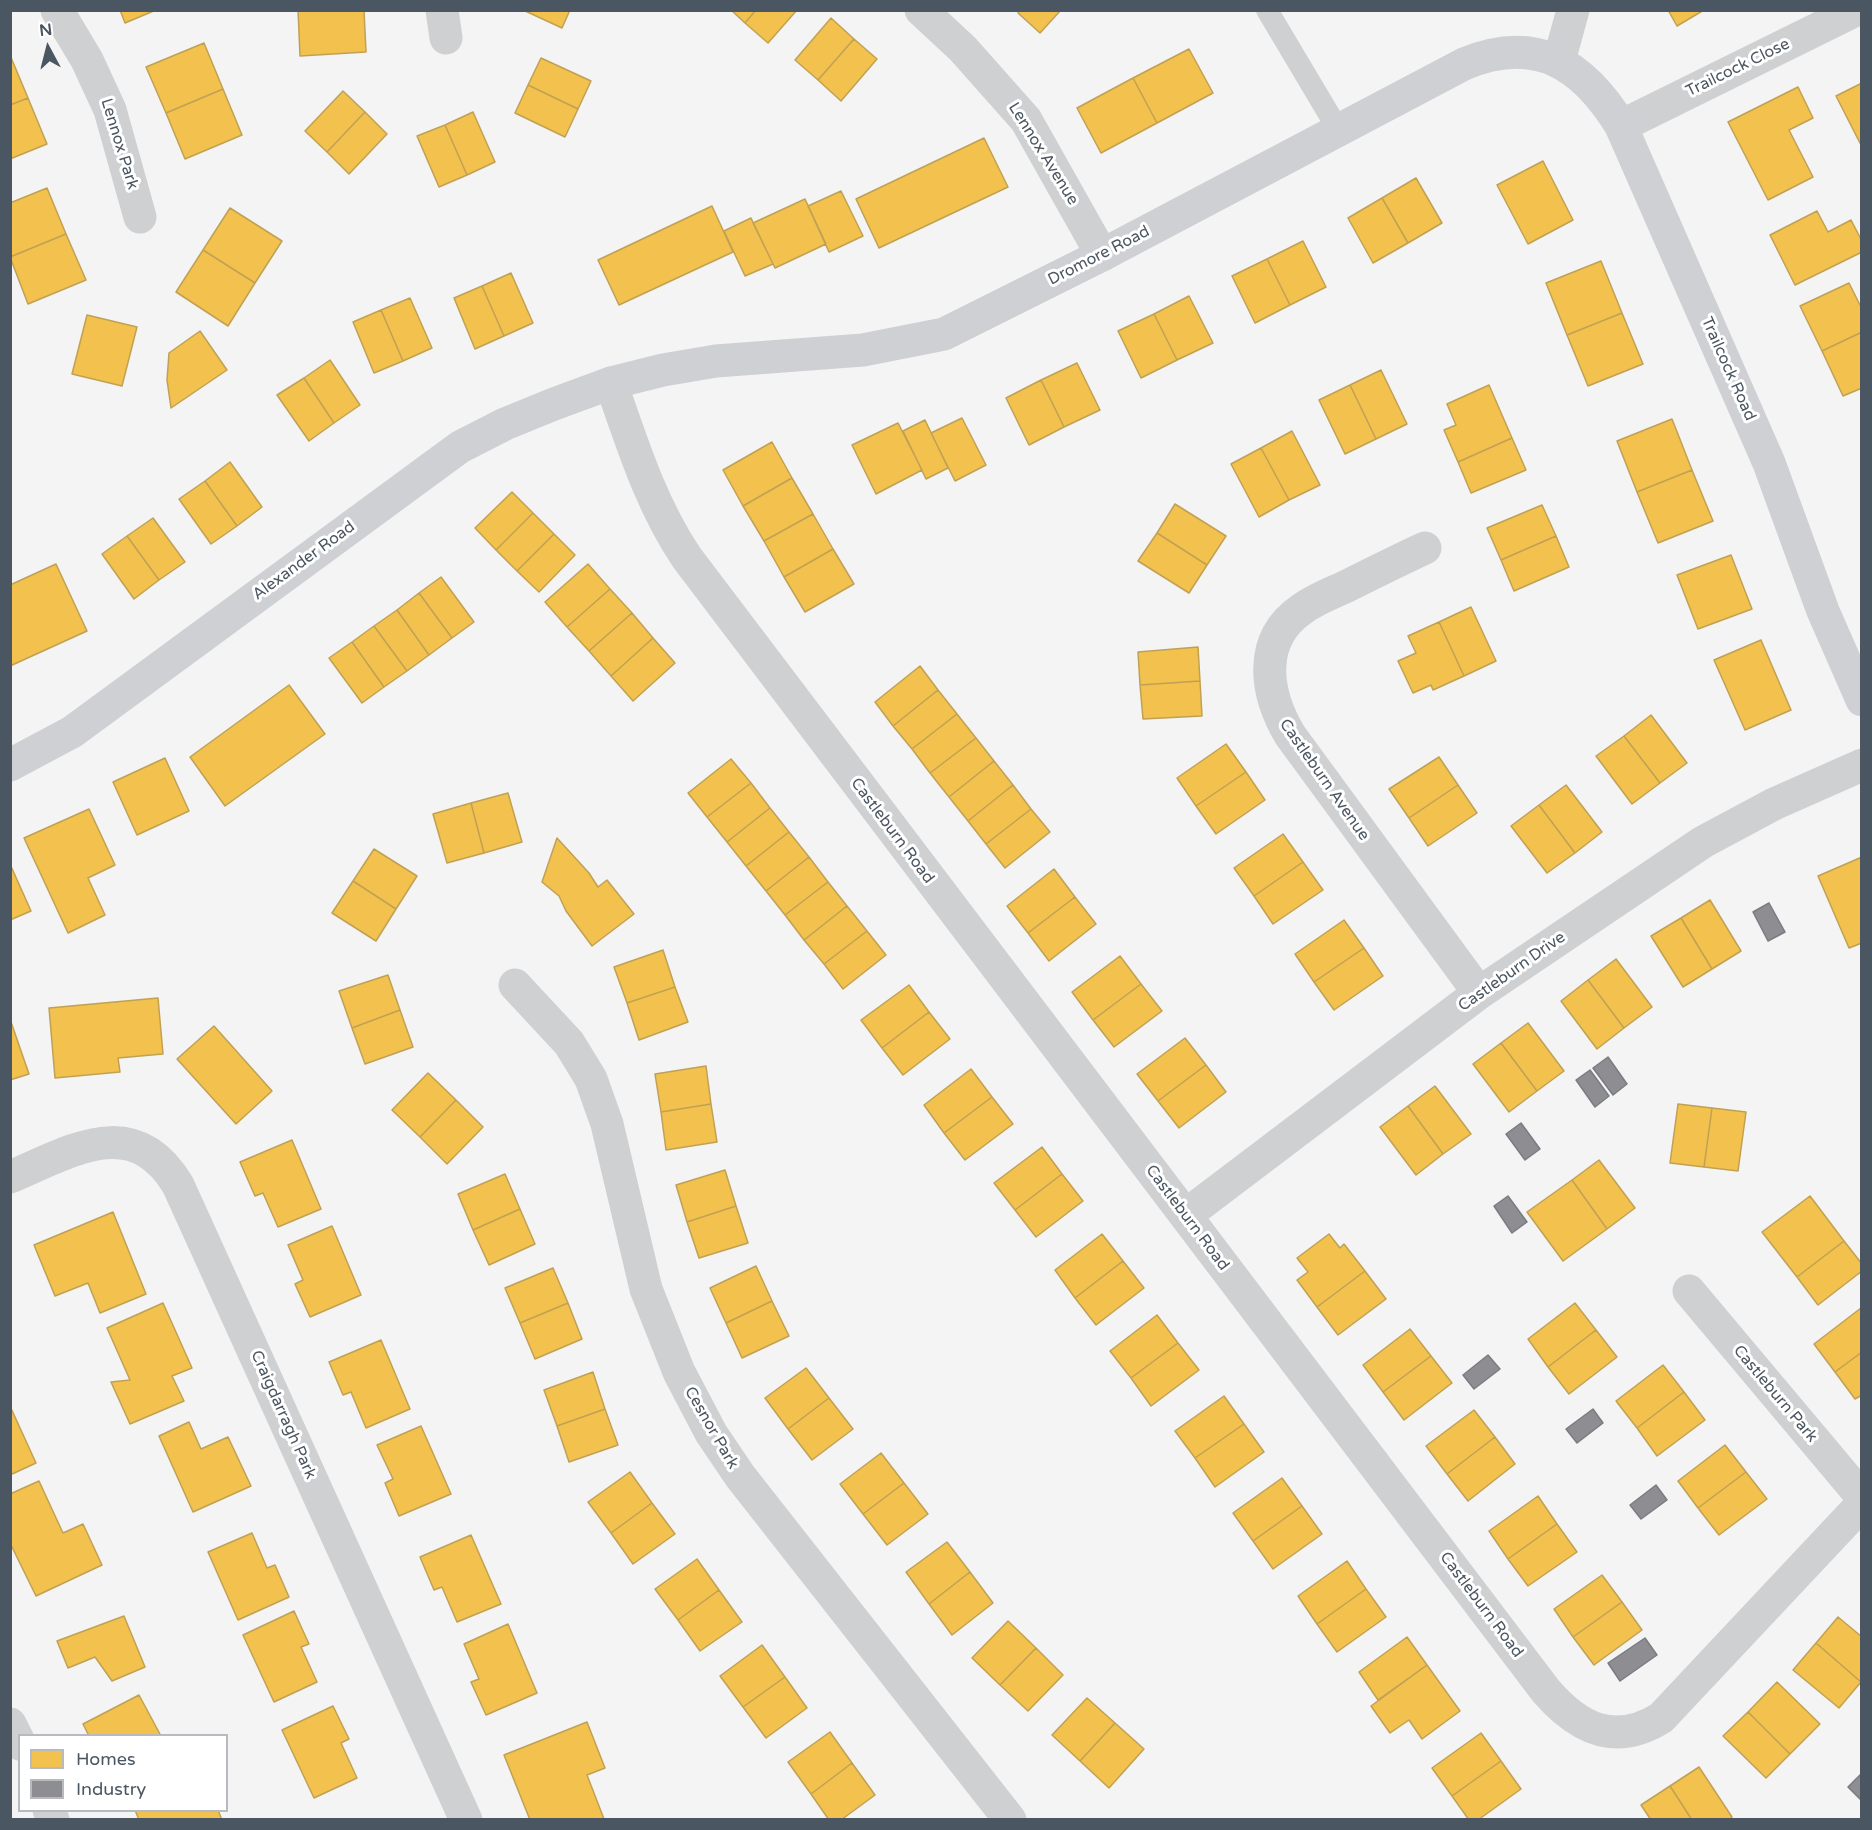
<!DOCTYPE html>
<style>
body{margin:0}
#map{position:relative;width:1872px;height:1830px;overflow:hidden;background:#f4f4f4;font-family:"Varela Round",sans-serif}
canvas{display:block}
.frame{position:absolute;inset:0;border:12px solid #4a5661;pointer-events:none}
.legend{position:absolute;left:18px;top:1734px;width:210px;height:78px;box-sizing:border-box;background:#fff;border:2px solid #b7bbc0;margin:0;padding:8px 10px;list-style:none;font-size:18px;color:#4a5661}
.legend li{display:flex;align-items:center;gap:12px;height:30px}
.legend b{width:30px;border:2px solid #b7bbc0}
.north{position:absolute;left:18px;top:18px;width:60px;height:60px;-webkit-text-stroke:4px #fff;paint-order:stroke;rotate:353deg;font-size:16px;font-weight:700;line-height:24px;text-align:center;color:#4a5661}
.north::after{content:'';display:block;margin:auto;width:21px;height:27px;background:#4a5661;clip-path:polygon(50% 0,100% 100%,50% 72%,0 100%)}
</style>
<div id="map">
<canvas width="1872" height="1830"></canvas>
<div class="frame"></div>
<ul class="legend">
<li><b style="height:16px;background:#f2c14e"></b>Homes</li>
<li><b style="height:16px;background:#8d8d92"></b>Industry</li>
</ul>
<div class="north">N</div>
</div>
<script>
const g = document.querySelector('canvas').getContext('2d');
g.lineJoin = 'round';
function fill(path, color) { g.fillStyle = color; g.fill(path, 'evenodd'); }
function strokePath(path, color, width, dash) { g.strokeStyle = color; g.lineWidth = width; g.lineCap = dash ? 'butt' : 'round'; g.setLineDash(dash || []); g.stroke(path); }
function label(font, color, halo, rows, align = 'center') {
  g.font = font + ' "Varela Round",sans-serif'; g.lineWidth = 6; g.setLineDash([]); g.textBaseline = 'middle'; g.strokeStyle = halo; g.fillStyle = color; for (const [text, x, y, turn = 0] of rows) {
    g.save(); g.translate(x, y); g.rotate((+turn || 0) * Math.PI / 180); g.textAlign = isNaN(turn) ? turn : align; if (halo) g.strokeText(text, 0, 0); g.fillText(text, 0, 0); g.restore();
  }
}
const homes = new Path2D(`
 M120,10h36l-31,13z
 M298,10h66l2,42 -66,4z
 M523,10h47l-8,18z
 M731,10h25l-11,13z
 M756,10h41l-29,33 -23,-20z
 M1019,10h42l-21,23 -22,-20z
 M1668,10h36l-27,16z
 M831,18l23,21 -36,41 -23,-20z
 M854,39l23,20 -36,42 -23,-21z
 M204,43l19,46 -57,24 -20,-46z
 M1189,49l24,44 -56,30 -24,-45z
 M10,55l18,43 -18,7z
 M541,58l50,23 -13,28 -50,-24z
 M1133,78l24,45 -56,30 -24,-45z
 M1862,83v64l-26,-51z
 M528,85l50,24 -13,28 -50,-24z
 M1798,87l15,31 -24,12 24,47 -45,23 -40,-78z
 M223,89l19,46 -57,24 -19,-46z
 M343,91l22,21 -38,40 -22,-21z
 M28,98l19,46 -37,15v-54z
 M365,112l22,22 -38,40 -22,-22z
 M473,112l22,50 -28,13 -22,-50z
 M445,125l22,50 -28,12 -22,-51z
 M984,138l24,49 -129,61 -23,-49z
 M1543,161l30,59 -45,24 -31,-59z
 M1416,178l26,45 -34,20 -26,-45z
 M47,188l19,46 -56,23v-54z
 M841,191l22,45 -34,16 -21,-46z
 M1382,198l26,45 -35,20 -25,-45z
 M805,199l21,45 -51,24 -22,-45z
 M712,206l21,46 -114,53 -21,-45z
 M230,208l52,33 -27,42 -52,-33z
 M1817,211l11,21 23,-12 11,21v11l-67,33 -25,-50z
 M751,218l22,46 -28,12 -21,-45z
 M66,234l20,46 -58,24 -18,-47z
 M1303,241l23,46 -36,18 -23,-46z
 M203,250l52,33 -27,43 -52,-34z
 M1267,259l23,46 -35,18 -23,-47z
 M1601,261l21,52 -55,22 -21,-52z
 M511,273l22,50 -29,13 -22,-50z
 M1849,283l13,26v23l-40,19 -22,-45z
 M482,286l22,50 -29,13 -21,-51z
 M1189,296l24,47 -36,17 -23,-46z
 M410,298l22,50 -29,13 -22,-51z
 M381,310l22,51 -29,12 -21,-51z
 M1622,313l21,51 -55,22 -21,-51z
 M1154,314l23,46 -36,18 -23,-47z
 M87,315l50,12 -15,59 -50,-12z
 M200,331l27,39 -56,38 -4,-28 2,-27z
 M1862,332v56l-19,8 -21,-45z
 M330,360l30,45 -26,18 -30,-45z
 M1077,363l23,47 -36,17 -23,-47z
 M1381,370l26,54 -31,15 -26,-54z
 M304,378l30,45 -25,18 -32,-46z
 M1041,380l23,47 -35,18 -23,-47z
 M1350,385l26,54 -31,15 -26,-54z
 M1489,385l23,53 -54,24 -14,-32 12,-5 -9,-21z
 M962,418l24,47 -31,16 -24,-48z
 M1672,419l20,51 -55,22 -20,-51z
 M925,420l23,48 -22,11 -23,-48z
 M898,423l24,47 -46,24 -24,-49z
 M1292,431l28,54 -31,15 -28,-52z
 M1512,438l14,32 -55,23 -13,-31z
 M772,442l20,36 -49,28 -20,-36z
 M1261,448l28,52 -30,17 -28,-53z
 M230,462l32,45 -25,19 -32,-45z
 M1692,470l21,51 -55,22 -21,-51z
 M792,478l21,36 -49,27 -21,-35z
 M205,481l32,45 -26,18 -32,-45z
 M512,492l21,21 -37,37 -21,-22z
 M1175,504l51,32 -19,29 -50,-32z
 M1542,505l14,31 -55,24 -14,-32z
 M533,513l21,21 -37,37 -21,-21z
 M813,514l20,35 -49,28 -20,-36z
 M153,518l32,44 -26,18 -32,-44z
 M1157,533l50,32 -18,28 -51,-32z
 M554,534l21,21 -36,37 -22,-21z
 M127,536l32,44 -25,19 -32,-45z
 M1556,536l13,31 -55,24 -13,-31z
 M833,549l21,35 -49,28 -21,-35z
 M1731,555l21,54 -54,20 -21,-54z
 M56,564l31,67 -77,35v-81z
 M588,564l22,25 -43,38 -22,-25z
 M441,577l33,45 -22,16 -33,-45z
 M610,589l22,24 -43,38 -22,-24z
 M419,593l33,45 -23,17 -32,-45z
 M1471,607l25,54 -32,15 -25,-54z
 M397,610l32,45 -22,16 -33,-45z
 M632,613l21,25 -42,38 -22,-25z
 M1439,622l25,54 -31,14 -2,-5 -18,8 -15,-32 18,-8 -8,-17z
 M374,626l33,45 -23,16 -32,-45z
 M653,638l22,25 -42,38 -22,-25z
 M1761,640l30,70 -46,20 -31,-70z
 M352,642l32,45 -22,16 -33,-45z
 M1198,647l2,34 -60,4 -2,-33z
 M920,666l18,24 -45,36 -18,-24z
 M1200,681l2,35 -59,3 -3,-34z
 M289,685l36,49 -100,72 -35,-49z
 M938,690l19,24 -45,35 -19,-23z
 M957,714l19,24 -46,35 -18,-24z
 M1651,715l36,48 -27,20 -36,-47z
 M1624,736l36,47 -28,21 -36,-48z
 M976,738l18,23 -45,36 -19,-24z
 M1226,744l20,28 -50,34 -19,-28z
 M1439,757l19,28 -49,33 -20,-29z
 M165,758l24,53 -52,24 -24,-53z
 M731,759l20,24 -44,34 -19,-24z
 M994,761l19,24 -45,36 -19,-24z
 M1246,772l19,28 -49,34 -20,-28z
 M751,783l19,25 -43,34 -20,-25z
 M1013,785l18,24 -45,35 -18,-23z
 M1458,785l19,28 -49,33 -19,-28z
 M1566,785l36,47 -27,21 -36,-48z
 M508,793l14,49 -38,11 -13,-50z
 M471,803l13,50 -37,10 -14,-49z
 M1539,805l36,48 -28,20 -36,-47z
 M770,808l19,24 -43,34 -19,-24z
 M89,809l26,56 -27,13 17,37 -37,18 -44,-95z
 M1031,809l19,23 -45,36 -19,-24z
 M789,832l20,25 -43,34 -20,-25z
 M1283,834l20,28 -49,34 -20,-28z
 M557,838l32,35 9,14 9,-7 27,34 -42,32 -26,-35 -7,-15 -17,-14z
 M374,849l43,27 -21,33 -43,-28z
 M809,857l19,25 -43,33 -19,-24z
 M1862,857v86l-13,5 -31,-72z
 M1303,862l20,28 -50,34 -19,-28z
 M10,864l21,47 -21,9z
 M1054,869l21,28 -47,36 -21,-27z
 M353,881l43,28 -20,32 -44,-28z
 M828,882l19,24 -43,34 -19,-25z
 M1075,897l21,27 -47,37 -21,-28z
 M1710,900l31,51 -29,18 -31,-51z
 M847,906l20,25 -43,33 -20,-24z
 M1681,918l31,51 -29,18 -32,-51z
 M1344,920l20,28 -50,34 -19,-28z
 M867,931l19,24 -43,34 -19,-25z
 M1364,948l19,28 -49,34 -20,-28z
 M663,950l12,37 -48,16 -13,-36z
 M1120,956l21,28 -48,36 -21,-28z
 M1616,959l36,48 -28,21 -36,-48z
 M388,975l12,35 -48,18 -13,-37z
 M1588,980l36,48 -27,21 -36,-48z
 M1141,984l21,27 -48,36 -21,-27z
 M909,985l20,27 -47,36 -21,-28z
 M675,987l13,35 -49,18 -12,-37z
 M158,998l5,56 -45,4 2,14 -65,6 -6,-70z
 M400,1010l13,37 -48,17 -13,-36z
 M929,1012l21,27 -47,36 -21,-27z
 M10,1019l19,55 -19,6z
 M1528,1023l36,48 -27,20 -36,-48z
 M214,1026l58,65 -36,33 -59,-65z
 M1185,1038l21,27 -48,36 -21,-27z
 M1501,1043l36,48 -28,21 -36,-48z
 M1206,1065l20,27 -47,36 -21,-27z
 M706,1066l5,38 -50,8 -6,-38z
 M971,1069l21,28 -48,36 -20,-28z
 M428,1073l28,27 -36,37 -28,-27z
 M1435,1086l36,48 -28,20 -35,-48z
 M992,1097l21,27 -48,36 -21,-27z
 M456,1100l27,27 -36,37 -27,-27z
 M711,1104l6,38 -51,8 -5,-38z
 M1678,1104l34,4 -8,59 -34,-4z
 M1408,1106l35,48 -27,21 -36,-48z
 M1712,1108l34,4 -8,59 -34,-4z
 M292,1140l29,69 -43,18 -15,-34 -8,3 -15,-34z
 M1042,1147l20,27 -47,36 -21,-27z
 M1599,1160l36,48 -28,21 -35,-49z
 M725,1170l11,36 -49,16 -11,-37z
 M505,1174l15,35 -47,21 -15,-36z
 M1062,1174l21,27 -47,36 -21,-27z
 M1572,1180l35,49 -44,32 -36,-49z
 M1810,1196l34,45 -47,36 -35,-45z
 M736,1206l12,37 -49,15 -12,-36z
 M520,1209l15,35 -46,21 -16,-35z
 M113,1212l33,82 -46,19 -12,-30 -33,13 -21,-51z
 M332,1226l29,69 -51,22 -15,-33 8,-4 -15,-35z
 M1102,1234l21,27 -48,37 -20,-28z
 M1329,1234l11,14 4,-4 21,27 -48,36 -20,-27 11,-8 -11,-14z
 M1844,1241l18,23v7l-44,34 -21,-28z
 M1123,1261l21,27 -48,37 -21,-27z
 M756,1266l16,35 -46,22 -16,-35z
 M553,1268l15,35 -48,20 -15,-35z
 M1365,1271l21,28 -48,36 -21,-28z
 M772,1301l17,35 -47,22 -16,-35z
 M163,1303l29,65 -20,8 12,25 -54,23 -19,-42 19,-2 -23,-52z
 M568,1303l14,36 -47,20 -15,-36z
 M1575,1303l21,27 -48,37 -20,-28z
 M1861,1308l1,44 -27,20 -21,-28z
 M1157,1315l21,28 -47,35 -21,-27z
 M1410,1329l21,27 -48,36 -20,-27z
 M1596,1330l21,27 -48,37 -21,-27z
 M381,1340l29,69 -44,19 -15,-36 -8,3 -14,-33z
 M1178,1343l21,27 -48,36 -20,-28z
 M1862,1352v43l-7,4 -20,-27z
 M1431,1356l21,27 -48,37 -21,-28z
 M1663,1365l21,27 -47,36 -21,-27z
 M806,1368l23,30 -41,31 -23,-31z
 M593,1372l12,37 -48,17 -13,-36z
 M1684,1392l21,28 -48,36 -20,-28z
 M1224,1396l20,28 -49,34 -20,-27z
 M829,1398l24,31 -41,31 -24,-31z
 M10,1406l26,57 -26,12z
 M605,1409l13,36 -49,17 -12,-36z
 M1474,1410l21,27 -48,37 -21,-28z
 M189,1422l12,27 27,-12 23,49 -58,26 -34,-76z
 M1244,1424l20,28 -49,35 -20,-29z
 M421,1426l30,68 -52,22 -14,-33 8,-4 -16,-34z
 M1495,1437l20,27 -47,37 -21,-27z
 M1725,1445l21,27 -48,36 -20,-27z
 M881,1453l23,30 -41,31 -23,-30z
 M630,1472l22,31 -41,30 -23,-31z
 M1746,1472l21,27 -48,36 -21,-27z
 M1282,1478l20,28 -49,35 -20,-28z
 M39,1481l24,52 20,-9 19,41 -66,31 -26,-53v-49z
 M904,1483l24,31 -41,31 -24,-31z
 M1538,1496l19,28 -49,35 -19,-28z
 M652,1503l23,31 -42,30 -22,-31z
 M1302,1506l20,28 -49,35 -20,-28z
 M1557,1524l20,28 -49,34 -20,-27z
 M252,1533l15,35 8,-3 14,32 -51,23 -30,-68z
 M471,1535l30,69 -44,18 -15,-35 -8,3 -14,-33z
 M947,1542l23,30 -41,32 -23,-32z
 M697,1559l22,31 -41,30 -23,-31z
 M1347,1561l19,28 -49,35 -19,-28z
 M970,1572l23,31 -41,32 -23,-31z
 M1602,1575l20,27 -49,35 -19,-28z
 M1366,1589l20,28 -49,35 -20,-28z
 M719,1590l23,32 -42,29 -22,-31z
 M1622,1602l20,28 -48,35 -21,-28z
 M294,1611l15,33 -8,3 16,35 -43,20 -31,-67z
 M124,1616l21,51 -33,14 -17,-24 -27,11 -11,-27z
 M1838,1617l24,20 -1,45 -45,-39z
 M1008,1621l28,27 -36,37 -28,-27z
 M508,1624l29,69 -51,22 -15,-33 8,-3 -15,-35z
 M1407,1637l20,28 -49,35 -19,-28z
 M1816,1643l45,39 -22,26 -46,-38z
 M762,1645l23,32 -42,30 -23,-31z
 M1036,1648l27,27 -35,36 -28,-26z
 M1427,1665l33,46 -38,28 -13,-19 -19,13 -19,-27z
 M785,1677l22,31 -41,30 -23,-31z
 M1777,1682l43,42 -30,30 -42,-42z
 M139,1695l22,41h-72l-6,-12z
 M1087,1698l28,25 -35,38 -28,-26z
 M333,1706l16,33 -8,4 16,35 -43,20 -32,-68z
 M1748,1712l42,42 -24,24 -43,-42z
 M587,1722l18,46 -18,7 17,44 -74,1 -26,-65z
 M1115,1723l29,26 -35,39 -29,-27z
 M830,1732l22,31 -41,31 -23,-32z
 M1481,1733l20,28 -49,35 -20,-28z
 M1501,1761l20,28 -43,31h-9l-17,-24z
 M852,1763l23,32 -34,25h-12l-18,-26z
 M1699,1767l33,50 -4,3h-36l-22,-34z
 M1670,1786l22,34h-41l-10,-15z
 M135,1810h83l4,10h-83z`);
const industry = new Path2D(`
 M1769,903l16,29 -17,9 -15,-29z
 M1608,1057l19,27 -14,11 -20,-27z
 M1590,1070l19,26 -14,11 -19,-27z
 M1521,1123l19,26 -15,11 -19,-26z
 M1508,1196l19,26 -15,11 -18,-27z
 M1488,1355l12,14 -26,20 -11,-14z
 M1593,1409l10,14 -26,20 -11,-14z
 M1656,1485l11,15 -26,19 -11,-14z
 M1645,1638l12,17 -37,26 -12,-18z
 M1862,1773v28l-14,-14z`);
const lane = new Path2D(`
 M1267,10l72,121`);
const street = new Path2D(`
 M57,10l30,50 23,50 30,107
 M442,10l4,28
 M921,10l42,39 63,71 76,135
 M1559,61l14,-51
 M1621,126l235,-116
 M611,383c21,60 40,122 76,175l859,1133c32,37 68,56 115,27l201,-214
 M1425,548c-26,12 -52,25 -78,38 -15,7 -31,13 -45,23 -45,31 -37,84 -12,126l189,258
 M515,985l54,58 22,36 16,45 39,165 33,83 32,61 29,43 270,344
 M10,1177c62,-26 123,-66 168,8l288,635
 M1186,1215l293,-222 224,-151 71,-38 88,-39
 M1689,1291l173,206
 M10,1724l10,20
 M49,1810l4,10`);
const secondary = new Path2D(`
 M10,765l62,-33 388,-285 45,-23 49,-20 57,-21 52,-13 53,-9 147,-11 81,-16 158,-79 362,-191c72,-30 119,0 157,62l148,337 54,148 39,89`);
const streetNames = [
 ["Trailcock Close",1738,68,-26],
 ["Lennox Park",119,144,73],
 ["Lennox Avenue",1043,154,58],
 ["Dromore Road",1099,256,-27],
 ["Trailcock Road",1728,369,66],
 ["Alexander Road",304,561,-36],
 ["Castleburn Avenue",1324,780,55],
 ["Castleburn Road",892,831,53],
 ["Castleburn Drive",1512,972,-35],
 ["Castleburn Road",1187,1218,53],
 ["Castleburn Park",1775,1394,50],
 ["Craigdarragh Park",283,1415,66],
 ["Cesnor Park",711,1428,60],
 ["Castleburn Road",1481,1605,53]
];
fill(homes, '#f2c14e');
strokePath(homes, '#c0a154', 1.5);
fill(industry, '#8d8d92');
strokePath(industry, '#797c83', 1.5);
strokePath(lane, '#ced0d2', 22);
strokePath(street, '#ced0d2', 33);
strokePath(secondary, '#ced0d4', 33);
label('16px', '#4a5661', '#fff', streetNames);
</script>
